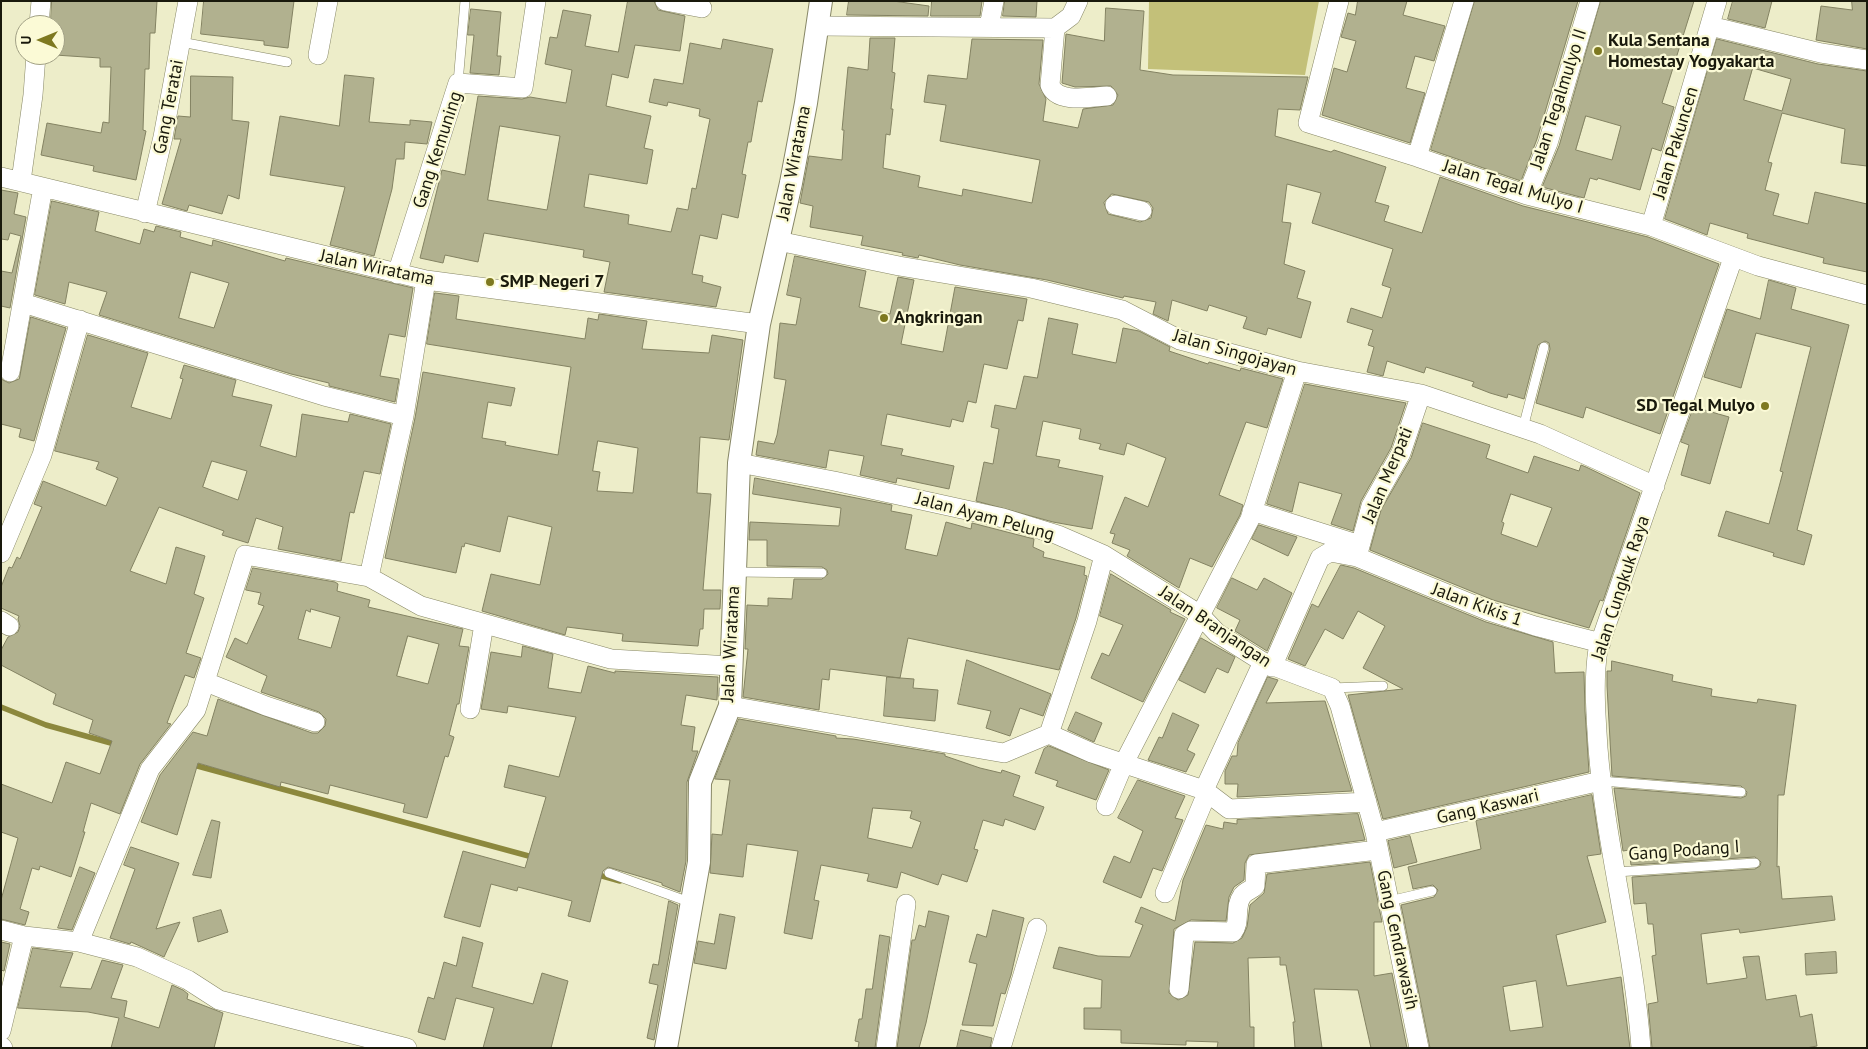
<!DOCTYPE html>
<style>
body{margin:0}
#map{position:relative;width:1868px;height:1049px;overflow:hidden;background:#ededc9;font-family:"PT Sans",sans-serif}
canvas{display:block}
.frame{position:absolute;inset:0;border:2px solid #19190c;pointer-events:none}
.north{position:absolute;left:15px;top:15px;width:50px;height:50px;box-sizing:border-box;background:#fbfad6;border:1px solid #a1a085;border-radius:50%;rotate:270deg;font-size:14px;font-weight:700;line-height:20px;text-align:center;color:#19190c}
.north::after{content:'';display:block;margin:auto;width:18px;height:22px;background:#7e7920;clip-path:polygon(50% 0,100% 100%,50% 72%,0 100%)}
</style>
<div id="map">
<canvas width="1868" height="1049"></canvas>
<div class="frame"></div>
<div class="north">U</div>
</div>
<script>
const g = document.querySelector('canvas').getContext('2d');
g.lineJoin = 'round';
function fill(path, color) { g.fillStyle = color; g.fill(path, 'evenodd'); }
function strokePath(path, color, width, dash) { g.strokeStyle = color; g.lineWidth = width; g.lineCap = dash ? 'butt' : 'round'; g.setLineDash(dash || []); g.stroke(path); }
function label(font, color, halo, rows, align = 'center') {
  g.font = font + ' "PT Sans",sans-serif'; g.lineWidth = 4.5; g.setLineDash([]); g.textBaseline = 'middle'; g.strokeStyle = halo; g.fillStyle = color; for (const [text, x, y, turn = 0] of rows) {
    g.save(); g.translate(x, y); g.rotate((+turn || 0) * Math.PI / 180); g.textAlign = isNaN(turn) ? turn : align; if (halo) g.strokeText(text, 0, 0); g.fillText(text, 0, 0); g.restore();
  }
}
const green = new Path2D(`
 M1149,1h170l-14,74 -157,-6z`);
const stream = new Path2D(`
 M1,707l45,18 72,20
 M190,764l346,94
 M595,874l25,7`);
const building = new Path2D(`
 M52,1h105l-2,32h-5l-1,36h-4l-2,61 3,1 -10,49 -43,-9 1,-5 -53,-11 6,-32 54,10 2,-11 6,1 2,-56h-11v-9l-45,-3v-33h-4z
 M204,1h90l-6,47 -24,-3v-4l-63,-7z
 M628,1h26l4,9 27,6 -5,35 -45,-6 -7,33 -16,-4 -6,32 45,10 -7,32 9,2 -6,34 -58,-10 -5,33 45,8 -1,9 43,8 6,-24 11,2 4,-22 4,1 14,-70 -11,-3 1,-7 -32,-7 -1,4 -18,-4 5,-23 29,5 7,-41 31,6 2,-10 50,10 -11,53 -4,-1 -7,41h-3l-6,32 4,1 -8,43 -16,-4 -5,25 -17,-4 -8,39 11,2 -1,6 19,5 -5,20 -112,-15 6,-30 -27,-5 1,-7 -100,-17 -6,29 -33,-7 -2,8 -23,-5 22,-88 23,5 13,-79 44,3 8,-2 36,6 6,-33 -27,-6 5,-27 7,1 6,-28 28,5 -6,31 33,6zM500,126l60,10 -13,74 -59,-10z
 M849,1h44l36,5 -1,10 -81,-1z
 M932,1h50l-2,15h-49z
 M1005,1h32l-1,16 -33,-1z
 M1358,1h49l-4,14 42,11 -11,35 -19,-5 -9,32 19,5 -15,50 -88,-28 12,-47 13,4 9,-31 -15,-4 7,-24 7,2z
 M1475,1h103l-41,138 -16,42 -90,-31z
 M1601,1h93l-32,102 12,4 -13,44 -9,-3 -12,42 -42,-12 -1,2 -7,-2 -6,20 -42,-11 17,-41zM1586,116l35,10 -9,34 -36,-10z
 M1733,1h39l-7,27 -37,-9z
 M1852,1h15v48l-51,-9 5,-34 31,4z
 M1106,8l38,3 -4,59 33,5 135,2 -8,33 -22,-1 -3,27 56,16 3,-2 52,17 -11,35 14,4 -5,15 38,12 18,-56 83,29 125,31 71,27 -59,170 -74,-27 -3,11 -47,-15 14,-54 -1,-6 -4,-2 -7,4 -14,54 -16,-5 -1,4 -17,-5 -18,-7 2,-4 -48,-15 -2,6 -37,-12 -4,15 -16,-4 7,-25 -6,-2 5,-15 -26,-8 4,-14 31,10 9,-30 -9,-3 11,-36 -81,-26 9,-30 -34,-9 -5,38 9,1 -7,41 21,7 -8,27 14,4 -10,36 -33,-10 -2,7 -23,-7 4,-11 -38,-12 -2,6 -35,-11 -4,21 -15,-7 3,-12 -32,-6 -1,2 -76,-18 -87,-15 -41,-10 -1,3 -16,-3 1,-2 -42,-8 2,-9 -53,-9 3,-21 -13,-3 9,-47 33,4 2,-30h-2l6,-63 20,3 2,-32h25l-3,34 3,1 -4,36h2l-3,26 -4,-1 -3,34 37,8 -2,11 44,9 1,-7 69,14 8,-43 -100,-19 6,-36 -22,-3 4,-27 39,4 5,-40 71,1 -4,44 7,15 -3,22 35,7 5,-19 30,-4 5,-10 -7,-9 -36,1 -13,-4 4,-49 38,7zM1112,194l37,8 4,6 -2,10 -11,4 -32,-8 -4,-11z
 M471,9l30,3 -4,44h4l-2,19 -29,-2 4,-38h-6z
 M1717,39l101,25 49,7v95l-26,-3 4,-34 -63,-16 -14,49 4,1 -7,27 14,4 -6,21 35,9 7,-32 52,12v68l-44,-9 1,-5 -77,-20 1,-4 -38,-11 -3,12 -42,-16zM1753,68l38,11 -9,32 -38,-11z
 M345,75l29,3 -5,44 41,3v-5l22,2 -5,22 -22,-2 -1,17h-8l-4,30 -18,67 -44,-11 15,-58 -75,-12 10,-59 59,10z
 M191,76l42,1 -1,43 17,2 -10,77 -11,-4 -6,19 -33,-9 -2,6 -25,-7 19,-65h-7l4,-23 12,1z
 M1,190l17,3 -4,21 12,3 -16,91 -9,-2v-35l11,2 9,-37 -11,-3 -2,7 -7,-1z
 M52,201l47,11 -4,19 45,13 4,-15 10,3 2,-6 25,6 -1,5 32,9 1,-6 72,21 1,-3 127,30 -8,49 -16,-3 -9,42 19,3 -4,23 -66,-16v-3l-38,-9 -192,-59 8,-23 -38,-10 -4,22 -30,-9zM191,272l38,11 -15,45 -35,-10z
 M795,256l71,15 -7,36 31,7 8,-37 16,3 -13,64 42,8 12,-65 72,12 -4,22 -5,-1 -11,49 -23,-5 -8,39 -8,-2 -5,21 -11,-3 -2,8 -63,-13 -6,31 22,4 -2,6 53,11 -5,23 -52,-11 -1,5 -36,-8 4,-19 -35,-6 -3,18 -70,-13 2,-14 16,3 3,-9 9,-55 -12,-2 6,-55 16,2 5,-27 -14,-3z
 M1769,280l27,8 -5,21 58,16 -52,205 15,5 -8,30 -31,-9 1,-3 -56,-17 8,-25 43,13 14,-52 -3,-1 31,-124 -55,-14 -15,55 -37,-11 23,-68 33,10z
 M435,293l24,3 -3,23 129,20 3,-21 10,2 1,-6 48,7 -5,28 67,4 3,-18 31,5 -14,100 -29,-3 -3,56 14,1 -8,96h18l-1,19h-16l-1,20h-3l-2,17 -76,-5 1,-7 -56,-7 -2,8 -83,-24 9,-37 49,11 12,-58 -44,-11 -8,36 -35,-9 -1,4 -2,-1 -6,27 -71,-15 30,-140 8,-46 92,16 -4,18 -23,-4 -6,36 24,4 -1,3 53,10 13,-88 -144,-23zM598,441l40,7 -5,45 -36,-2 3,-19 -7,-1z
 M31,317l35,11 -32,113 -15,-4 2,-8 -20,-5v-45l8,4 10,-4z
 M1049,318l29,6 -6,30 44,9 7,-35 16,3 31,16 -1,4 39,13 1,-2 31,9 1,-3 42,11 -16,49 -21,-6 -27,73 24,10 -3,10 -28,52 -22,-9 -11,30 -52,-32 3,-6 -18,-7 3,-9 -5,-1 15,-36 23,10 18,-49 -39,-15 -3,12 -25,-6 2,-5 -22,-5 2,-10 -38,-8 -7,35 24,4 -2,7 45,9 -11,53 -39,-7 -77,-21 8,-39 9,2 6,-35 -8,-2 4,-22 21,4 8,-33 13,2z
 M88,335l60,18 -17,54 40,12 12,-40 -3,-1 4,-13 52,15 -4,16 40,9 -12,41 36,11 6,-43 46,8 2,-8 41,10 -11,50 -16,-3 -10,42 -4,-1 -9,49 -63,-12 5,-22 -27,-9 -8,25 -26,-8 2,-4 -65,-24 -29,64 36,13 10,-37 29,9 -11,38 10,4 -18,55 15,5 -7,20 -9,-3 -18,48 4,1 -31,40 -20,50 -29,-11 -8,29h2l-14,45 -31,-11 -1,4 -7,-2 -12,41 9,3 -4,13 -24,-6v-19l17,-62 -17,-6v-48l51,19 14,-41 34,12 12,-33 -23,-8 4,-13 -40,-16 3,-10 -55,-29v-15l7,-13 10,-5 2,-6 -2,-7 1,-3 -18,-8v-21l8,-20 3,1 5,-11 3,2 22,-52 -8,-3 9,-23 63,25 12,-28 -22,-9 3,-7 -44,-11zM212,461l35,10 -9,29 -35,-13z
 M1305,384l101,19 -15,45 -30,53 -8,30 -22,-7 11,-30 -43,-12 -7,30 -25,-8z
 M1694,407l35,10 -19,67 -29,-9 8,-30 -8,-3z
 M1423,423l67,22 -4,13 42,15 6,-17 45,15 2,-6 5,2 54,26 -37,108 -3,-1 -11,28 -96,-28 -123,-50 11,-40 30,-52zM1511,494l41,14 -15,39 -36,-13 3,-11 -2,-1z
 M755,478l137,27 -1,6 21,4 -7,34 32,7 9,-34 25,7 1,-6 62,16 -1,8 11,5 -1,5 42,10 -1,8 3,1 -11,42 -17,52 -151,-32 -8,40 -70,-9 -1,11 -7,-1 -3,31 -76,-13 5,-48h-3l2,-44 21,1v-8l24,1 2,-20h28l6,-5 -1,-4 -5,-3 -55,-1v-26h-18l1,-18 89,4 2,-18 -88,-14z
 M1259,525l38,12 -9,19 -36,-17z
 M1341,565l13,3 132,54 67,20 2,31 29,-1 1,39 4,61 -206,47 -35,-124 55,-6 -40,-21 22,-42 -27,-15 -15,28 -18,-10 -20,37 -17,-7 24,-55 6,3z
 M253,568l82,14 3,2 -1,7 33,9 -2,7 95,22 -4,17 10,1 -10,57h-2l-8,31 5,2 -6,20 -3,-1 -18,62 -24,-6 2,-8 -75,-19 -2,9 -47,-12 -1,5 -82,-24 -21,72 -36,-13 19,-47 33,-43 14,4 11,-37 94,34h6l7,-7 1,-7 -7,-7 -58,-20 6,-16 -41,-19 9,-19 12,6 17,-38 -6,-2 3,-11 -15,-3zM311,609l29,8 -9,31 -33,-9 8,-29 4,2zM408,636l31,8 -11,40 -31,-8z
 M1111,574l60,36 -1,2 15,7 -42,83 -52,-24 11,-25 7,3 14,-31 -23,-9z
 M1232,578l25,12 7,-12 28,15 -25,58 -32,-20 5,-11 -23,-12z
 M1201,638l34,19 -7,16 -11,-5 -12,25 -26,-13z
 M523,646l30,8 -5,34 33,5 7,-27 27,7v-2l103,6 -1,23 -31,-5 -5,30 14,2 -3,24h6l-11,31 -1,79 -6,31 -18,-7v-2l-54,-16 -5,4 -13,51 -22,-6 4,-15 -54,-14 -1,4 -26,-7 -11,43 -36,-10 19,-66 62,17 21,-71 -42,-10 5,-22 50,12 17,-60 -68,-11 -1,7 -26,-4 10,-57 30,5z
 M967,660l84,34 -8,22 -23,-8 -10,28 -24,-8 5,-17 -33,-7z
 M1612,661l61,14 -1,6 40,8 -1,7 46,7 1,-4 38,6 -12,90h-6l-1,72 2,-1 3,33 50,-3 3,24 -95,13 -1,-4 -38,5 6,50 40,-6 -4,-21 16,-1 7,44 30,-5 4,22 12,-3 5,32 -11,2h-154l-4,-44 10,-2 -6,-46 4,-1 -3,-31h-5l-2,-21 -12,1 -2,-27 123,-8 5,-3 1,-4 -6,-5 -124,8 -2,-15 -6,1 -9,-63 127,10 5,-2 1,-4 -6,-6 -129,-10 -5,-90v-15h4z
 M887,677l27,2 -1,9 25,2 -3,31 -51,-5z
 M1268,677l10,3 -12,23 59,-2 27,90 -115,6 1,-13h-13v-13l7,-15h5l1,-13z
 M1076,712l26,11 -8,19 -26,-12z
 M1173,713l26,12 -12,25 8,4 -9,18 -38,-12 11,-23 3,1z
 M739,719l97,17v2l17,1 92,15v2l35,12 21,5 1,-3 18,6 -7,20 31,11 -9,23 -30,-11 -2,7 -20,-6 -9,29 4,1 -11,32 -25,-8 -4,11 -37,-13 -4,16 -30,-7 2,-7 -48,-9 -7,35 5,1 -7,38 -28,-6 14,-82 -51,-7 -4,33 -33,-4 2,-39 10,1 8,-55 -15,-1zM873,808l39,3 -2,7 11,4 -9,26 -44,-10z
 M1049,746l60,24 -13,30 -40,-14 2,-5 -23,-8 9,-24z
 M1138,780l47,16 -10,22 8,2 -21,51 -9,-3 -12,30 -38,-16 11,-26 16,7 13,-32 -25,-13z
 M1592,795l9,59 -14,2 19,66 -50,13 11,51 54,-9 9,71h-200l-29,-143 33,-8 4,-7 -5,-5 -20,4 -5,-22 73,-18 -5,-28zM1536,981l7,46 -33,4 -7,-44z
 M1358,814l7,26 -116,15 -4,8 -1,17 -10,7 -5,10 -3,24 -35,-1 -17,9 -5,64 9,7 10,-5 7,-53 38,1 9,-5 5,-11 3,-22 14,-12 3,-19 103,-12 12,60h-8v54l18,-3 15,75h-36l-13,-58 -44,-1 8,59h-27l-2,-26h2l-9,-57h-6v-8l-32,1 2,69h4v21h-37l1,-6 -32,-1v4l-65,-2v-13l-37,-1v-21h17l1,-28 -49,-12 6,-21 39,9 32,1 13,-32 -8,-3 6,-15 34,14 8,-41 23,-55 17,4 1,-7 13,2v-4z
 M212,820l8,2 -9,56 -18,-3z
 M1410,836l7,26 -23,6 -6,-27z
 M131,847l48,16 -23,66 24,-7 -16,35 -33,-15 -1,2 -20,-6 25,-69 -11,-4z
 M80,867l15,6 -23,57 -14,-2z
 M669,901l9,4 -24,135 -7,-2 11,-53 -9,-2 4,-19 5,1z
 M221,910l7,22 -30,10 -5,-24z
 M993,910l31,8 -13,57 -6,19 -4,-1 -8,33 -31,-1 15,-61 -8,-2 8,-28 9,3z
 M929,911l20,5 -23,107 -7,25h-22l15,-108h3l4,-15 6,2z
 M720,914l15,3 -9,52 -32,-6 4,-22 16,3z
 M880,935l10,2 -15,111h-17l1,-6 -4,-1 4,-22h3l4,-30h6z
 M463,937l20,6 -11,44 61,17 9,-31 26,8 -17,67h-68l11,-40 -38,-10 -11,42 -27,-8 10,-35 6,2 10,-37 12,4z
 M1,942l9,2 -6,27 -3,-1z
 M33,948l40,5 -13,34 31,2 11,-29 21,5 -12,33 16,3 -3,16 35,11 13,-43 11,5 5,4 -1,5 36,14 -9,35h-103l8,-30 -31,-6 -70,-4z
 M1836,952l1,21 -31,2 -1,-21z
 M961,1030l31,8 -2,10h-33z`);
const service = new Path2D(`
 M181,42l106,20
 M458,83l7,-82
 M1523,428l21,-81
 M735,572l87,1
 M1332,688l51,-2
 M1601,781l140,11
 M1616,872l139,-9
 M609,873l83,30
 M1389,901l43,-10`);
const minor = new Path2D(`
 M665,1l37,7
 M1339,1l-31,122 109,34 110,38 124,31 107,40 109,29
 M39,25l2,-24
 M818,26l237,2 -5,57c7,19 40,12 57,11
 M1710,26l111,27 46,7
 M989,27l5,-26
 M1055,28l16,-12 7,-15
 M318,55l10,-54
 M1417,157l47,-156
 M1,177l425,103 333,44
 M21,181l12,-86 3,-40
 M1527,195l21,-52 42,-142
 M1115,205l27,6
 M145,213l18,-76 25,-136
 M1651,226l66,-225
 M778,241l121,25 132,22 91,22 58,30 117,31 124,23 119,40 115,52
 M397,274l61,-191 65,5 13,-87
 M23,303l301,93 80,20
 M10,372l33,-185
 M739,463l95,18 169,37 55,17 46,20 -17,66 -38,113
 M1252,511l108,34
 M1,553l41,-98 38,-135
 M1104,555l95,59 18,19 46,29 69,26 8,18 35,126 44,216
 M1357,557l14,-51 30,-53 20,-59
 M369,577l35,-161 22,-136
 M1,621l8,5
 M1272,667l48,-109 10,-6 27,5 132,54 46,15 66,17
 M206,682l60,24 49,16
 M730,706l274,47 45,-19 43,19 112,37 25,19 138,-7
 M470,709l14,-85
 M1204,790l59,-128
 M1106,806l18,-43 126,-244 47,-148
 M1375,832l226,-51
 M1165,893l42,-100
 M1,930l23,6 55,6 71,-173 46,-59 49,-155 124,22 52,29 190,53 120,7
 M79,942l58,15 51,23 31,20 188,48
 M1179,989l5,-54 7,-4 42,1c8,-10 1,-25 9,-36 3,-5 10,-6 13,-10l1,-22 122,-14
 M1,1031l23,-95
 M1,1046l2,2
 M886,1048l20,-144
 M1001,1048l36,-120
 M1641,1048c-7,-101 -35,-199 -43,-300 -2,-33 -5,-66 0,-99l135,-391`);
const tertiary = new Path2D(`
 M666,1048l33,-186 1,-80 30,-76 9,-243 20,-139 32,-141 15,-80 15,-102`);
const markers = [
 [1598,51,5,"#7e7920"],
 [490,282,5,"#7e7920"],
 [884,318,5,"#7e7920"],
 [1765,406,5,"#7e7920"]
];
const poiNames = [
 ["Kula Sentana",1608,41],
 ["Homestay Yogyakarta",1608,62],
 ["SMP Negeri 7",500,282],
 ["Angkringan",894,318],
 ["SD Tegal Mulyo",1755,406,"right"]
];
const streetNames = [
 ["Jalan Tegalmulyo II",1559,99,-72],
 ["Gang Teratai",169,107,-79],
 ["Jalan Pakuncen",1676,143,-73],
 ["Gang Kemuning",438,150,-72],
 ["Jalan Wiratama",794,163,-79],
 ["Jalan Tegal Mulyo I",1513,187,17],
 ["Jalan Wiratama",377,268,12],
 ["Jalan Singojayan",1235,353,16],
 ["Jalan Merpati",1388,475,-67],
 ["Jalan Ayam Pelung",985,517,15],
 ["Jalan Cungkuk Raya",1621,588,-72],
 ["Jalan Kikis 1",1477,605,20],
 ["Jalan Branjangan",1215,627,34],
 ["Jalan Wiratama",731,644,-87],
 ["Gang Kaswari",1488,807,-13],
 ["Gang Podang I",1684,851,-4],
 ["Gang Cendrawasih",1397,940,78]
];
fill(green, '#c3c079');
strokePath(stream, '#8c883d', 5.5);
fill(building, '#b1b18f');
strokePath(building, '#838262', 1);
strokePath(service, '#878766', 10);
strokePath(minor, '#878766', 20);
strokePath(tertiary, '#878766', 24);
strokePath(service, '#fff', 9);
strokePath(minor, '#fff', 19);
strokePath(tertiary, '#fff', 22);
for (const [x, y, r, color] of markers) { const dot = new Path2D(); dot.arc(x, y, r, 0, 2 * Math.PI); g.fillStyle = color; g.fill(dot); strokePath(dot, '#fbfad6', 2); }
label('bold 18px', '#19190c', '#fbfad6', poiNames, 'left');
label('18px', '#19190c', '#fbfad6', streetNames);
</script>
